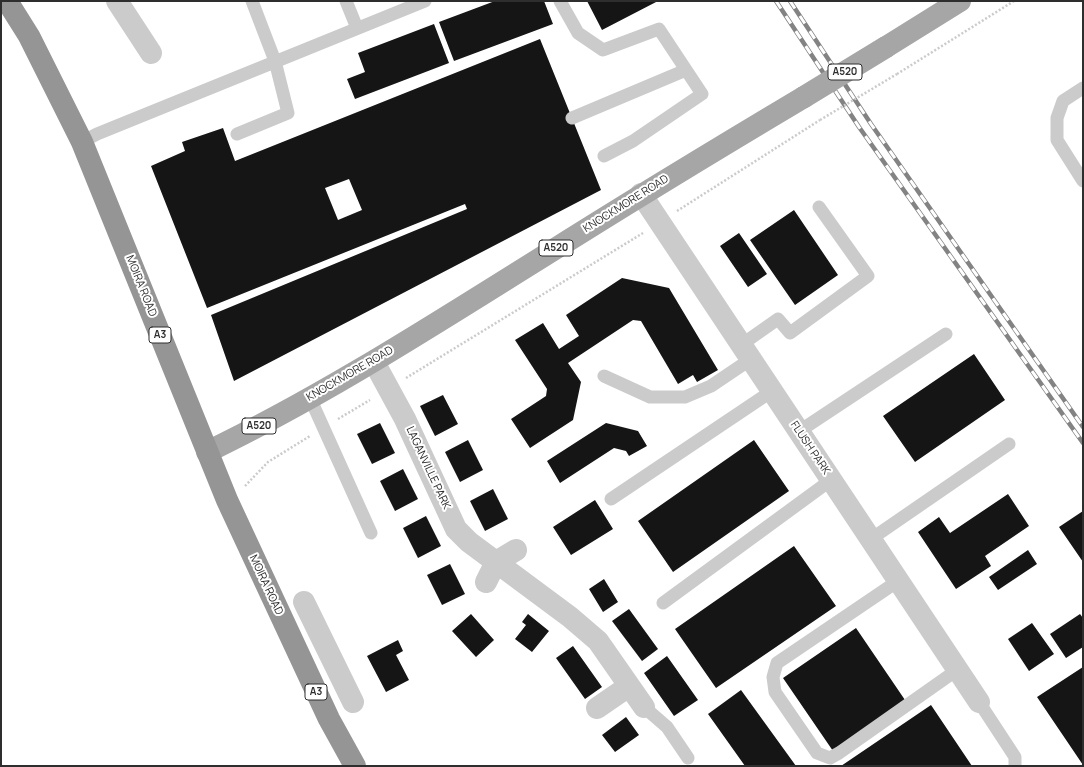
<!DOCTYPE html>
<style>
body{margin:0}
#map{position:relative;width:1084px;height:767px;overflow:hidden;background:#fff;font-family:Manrope,sans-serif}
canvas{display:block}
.frame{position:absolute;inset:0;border:2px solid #2e2e2e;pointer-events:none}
</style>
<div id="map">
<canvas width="1084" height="767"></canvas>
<div class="frame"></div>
</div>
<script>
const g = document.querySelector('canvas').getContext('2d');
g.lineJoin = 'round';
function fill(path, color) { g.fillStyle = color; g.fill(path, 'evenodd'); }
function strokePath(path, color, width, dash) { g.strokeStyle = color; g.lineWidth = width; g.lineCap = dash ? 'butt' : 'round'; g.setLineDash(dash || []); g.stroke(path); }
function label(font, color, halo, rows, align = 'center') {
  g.font = font + ' Manrope,sans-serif'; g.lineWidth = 4; g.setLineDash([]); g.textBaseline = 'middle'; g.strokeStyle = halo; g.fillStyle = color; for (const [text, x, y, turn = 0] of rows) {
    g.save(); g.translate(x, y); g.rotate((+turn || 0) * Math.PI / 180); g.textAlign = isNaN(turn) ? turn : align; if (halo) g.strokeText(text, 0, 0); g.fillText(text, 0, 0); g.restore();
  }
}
const building = new Path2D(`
 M495,1h49l9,23 -99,37 -15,-39z
 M587,1h71l-56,29z
 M434,24l15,39 -94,36 -8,-20 18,-7 -7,-19z
 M540,39l61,151 -367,191 -23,-66 256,-106 -2,-5 -258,104 -56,-142 34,-15 -3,-9 41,-14 12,33zM349,179l13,31 -24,10 -13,-32z
 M794,210l44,65 -43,30 -45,-65z
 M739,233l28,41 -19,13 -28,-41z
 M622,278l47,10 49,82 -21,12 -4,-7 -15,9 -37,-63 -8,-1 -65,43 13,19 -8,38 -43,28 -19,-29 35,-23 1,-7 -32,-49 28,-17 16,26 20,-13 -13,-21z
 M974,354l31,46 -90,62 -32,-46z
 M443,395l15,29 -23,12 -15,-30z
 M380,423l15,30 -23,11 -15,-30z
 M606,423l32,8 9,15 -18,10 -3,-5 -12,-3 -54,35 -13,-22z
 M468,440l15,30 -23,12 -15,-30z
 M754,440l35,51 -116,81 -35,-51z
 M403,469l15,30 -23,12 -15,-30z
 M493,489l15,30 -23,12 -15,-30z
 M1008,494l21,32 -44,30 6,10 -35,23 -38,-57 21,-15 11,16z
 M595,500l18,29 -42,26 -18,-28z
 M1083,511v51l-24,-35z
 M426,516l15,30 -23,12 -15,-30z
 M794,546l42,60 -120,82 -41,-59z
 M1028,550l9,14 -39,26 -9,-13z
 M450,564l15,30 -23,11 -15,-30z
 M604,579l14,23 -15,10 -14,-23z
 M629,609l29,40 -16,12 -30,-40z
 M471,614l23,26 -18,17 -24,-26z
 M528,614l21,17 -17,21 -17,-13 11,-14 -4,-3z
 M1080,614l3,4v29l-17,11 -16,-24z
 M1032,623l22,31 -25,17 -21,-32z
 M856,628l49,72 -72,51 -50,-73z
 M398,640l5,11 -7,4 13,25 -23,12 -19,-36z
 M573,646l29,41 -17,12 -29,-41z
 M667,656l31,44 -24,16 -30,-43z
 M1083,667v98l-46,-68z
 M741,690l55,76h-51l-37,-52z
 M931,705l41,61h-131z
 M626,717l13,18 -24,17 -13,-17z`);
const path = new Path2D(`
 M897,74l117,-73
 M677,211l143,-91
 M406,378l237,-145
 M338,419l32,-19
 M245,486l23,-24 42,-26`);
const lane = new Path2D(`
 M346,1l11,27
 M560,1l18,32 25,17 56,-21 43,65 -69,47 -29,15
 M1083,88l-20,13 -6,17v22l26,41
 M572,118l114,-48
 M237,134l51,-21 -13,-52 -23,-60
 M82,142l15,-8 328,-133
 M741,345l37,-26 12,14 78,-57 -49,-69
 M604,376l46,21h35l26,-11 40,-27
 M310,398l61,135
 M798,432l148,-98
 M611,499l161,-108
 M871,539l138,-95
 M898,581l-121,82 -4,14 2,15 42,61 13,5 9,-5 118,-83
 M663,603l168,-123
 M979,702l36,55v9
 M644,707l23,20 21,31`);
const street = new Path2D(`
 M117,1l34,52
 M641,194l338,508
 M374,362l31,57 51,110 13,13 101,75 28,24 46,66
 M486,582l10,-20 20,-12
 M304,602l49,100
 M597,708l32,-22`);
const primary = new Path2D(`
 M886,47l74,-46
 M207,452c116,-56 223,-125 332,-193 87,-55 176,-109 265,-162`);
const highway = new Path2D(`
 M7,1l22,35 53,106 145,358 102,219 26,47`);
const rail = new Path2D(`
 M776,1l83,126 224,316
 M790,1l81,123 212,303`);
const pathBridge = new Path2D(`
 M820,120l77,-46`);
const primaryBridge = new Path2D(`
 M804,97l82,-50`);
const shields = [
 [845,72,34],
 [556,248,34],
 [160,335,22],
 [259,426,34],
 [316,692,22]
];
const shieldNames = [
 ["A520",845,72],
 ["A520",556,248],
 ["A3",160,335],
 ["A520",259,426],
 ["A3",316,692]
];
const streetNames = [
 ["KNOCKMORE ROAD",626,204,-32],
 ["MOIRA ROAD",141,286,68],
 ["KNOCKMORE ROAD",350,374,-30],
 ["FLUSH PARK",810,448,56],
 ["LAGANVILLE PARK",428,468,65],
 ["MOIRA ROAD",266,585,65]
];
fill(building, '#151515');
strokePath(path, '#cbcbcb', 2.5, [2, 2]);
strokePath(lane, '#cbcbcb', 13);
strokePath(street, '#cbcbcb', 22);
strokePath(primary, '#a6a6a6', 22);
strokePath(highway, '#959595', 22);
strokePath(rail, '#838383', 4.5);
strokePath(rail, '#fff', 3, [9]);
strokePath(pathBridge, '#cbcbcb', 2.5, [2, 2]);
strokePath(primaryBridge, '#a6a6a6', 22);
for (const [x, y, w] of shields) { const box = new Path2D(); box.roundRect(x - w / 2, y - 8, w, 16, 3); g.fillStyle = '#fff'; g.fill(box); strokePath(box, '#2e2e2e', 1); }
label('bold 10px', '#2e2e2e', null, shieldNames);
label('11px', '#2e2e2e', '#fff', streetNames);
</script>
